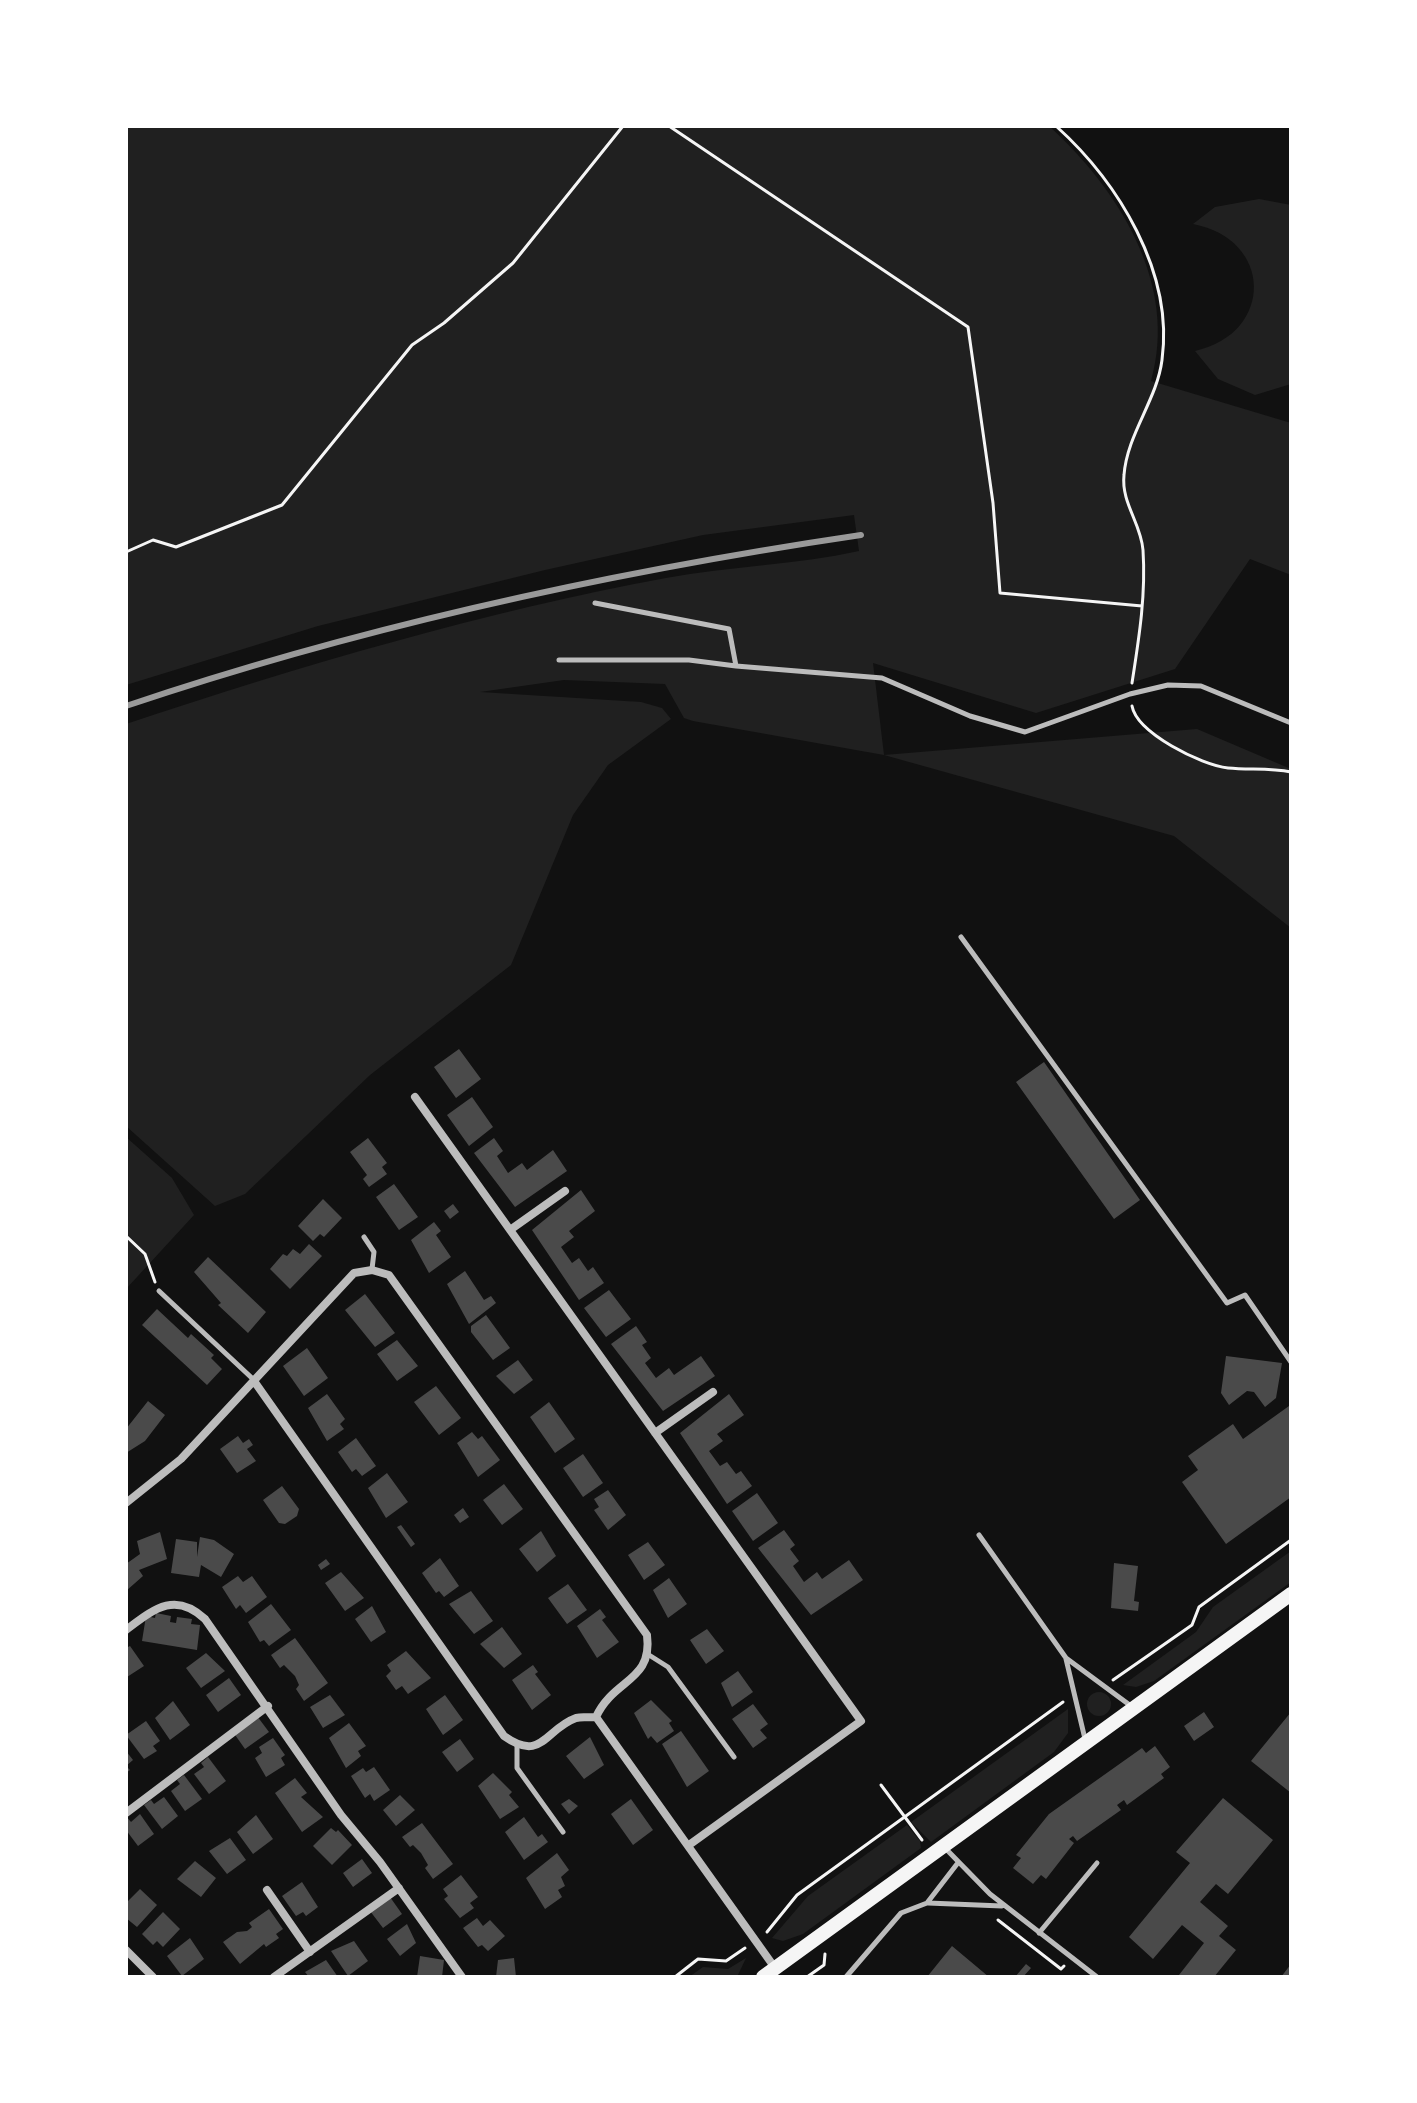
<!DOCTYPE html>
<style>
body{margin:0}
#map{position:relative;width:1417px;height:2103px;overflow:hidden;background:#111;font-family:"Exo 2",sans-serif}
canvas{display:block}
.frame{position:absolute;inset:0;border:128px solid #fff;pointer-events:none}
</style>
<div id="map">
<canvas width="1417" height="2103"></canvas>
<div class="frame"></div>
</div>
<script>
const g = document.querySelector('canvas').getContext('2d');
g.lineJoin = 'round';
function fill(path, color) { g.fillStyle = color; g.fill(path, 'evenodd'); }
function strokePath(path, color, width, dash) { g.strokeStyle = color; g.lineWidth = width; g.lineCap = dash ? 'butt' : 'round'; g.setLineDash(dash || []); g.stroke(path); }
const green = new Path2D(`
 M126,126h923c69,63 130,158 102,255l140,42v152l-41,-16 -75,110 -139,44 -163,-50 11,92 313,-26 94,40v159l-117,-92 -290,-81 -191,-34 -9,-3 -19,-34 -101,-4 -84,12 161,10 21,6 9,11 -63,46 -35,50 -62,150 -141,110 -125,119 -30,12 -89,-80v-402c177,-59 357,-112 540,-146 64,-12 130,-13 193,-27l-5,-36 -151,20 -158,35 -227,56 -192,59z
 M1259,199l32,6v179l-36,11 -37,-16 -23,-28c80,-18 78,-112 -2,-127l22,-17z
 M126,1137l46,41 22,37 -68,74z
 M1291,1551v31l-137,99 -18,6 -13,-2 73,-53 17,-25z
 M1087 1704a12 12 0 1 1 24 0a12 12 0 1 1-24 0Z
 M1068,1709v24l-14,19 -123,90 -20,-20z
 M907,1825l13,16 1,7 -118,86 -20,7 -11,-3 36,-42z
 M746,1958l-9,19h-48l14,-10 25,2z`);
const building = new Path2D(`
 M459,1049l22,30 -25,19 -22,-31z
 M1044,1062l96,138 -26,19 -98,-137z
 M472,1097l21,30 -24,19 -22,-31z
 M368,1138l19,25 -5,4 5,7 -18,13 -6,-8 4,-4 -17,-23z
 M494,1138l9,13 -6,5 11,17 14,-10 5,7 26,-20 14,21 -52,36 -41,-54z
 M394,1184l24,33 -19,13 -23,-33z
 M581,1190l14,21 -26,20 5,6 -13,10 11,16 7,-5 9,13 5,-4 11,16 -25,17 -47,-70z
 M323,1199l19,19 -18,19 -4,-3 -7,7 -15,-15z
 M453,1204l6,8 -9,7 -6,-8z
 M434,1222l7,9 -5,4 15,22 -22,16 -18,-33z
 M309,1244l13,12 -32,33 -20,-20 13,-15 4,2 6,-7 7,5z
 M208,1257l58,55 -18,21 -30,-28 3,-2 -27,-31z
 M465,1271l19,29 7,-4 5,7 -27,21 -22,-40z
 M609,1290l22,29 -25,18 -22,-29z
 M365,1294l30,39 -20,14 -30,-37z
 M157,1309l31,29 3,-4 23,21 -3,3 11,11 -15,16 -65,-60z
 M486,1315l24,33 -17,12 -22,-28v-6z
 M636,1326l11,16 -5,3 9,13 -6,5 11,15 13,-10 5,7 27,-19 14,20 -52,35 -52,-67z
 M397,1340l21,26 -21,15 -20,-27z
 M307,1348l21,30 -24,18 -21,-30z
 M1226,1356l56,7 -6,35 -11,9 -11,-15 -7,-1 -18,14 -8,-12z
 M518,1360l15,20 -19,14 -18,-18z
 M436,1386l25,32 -22,17 -25,-33z
 M327,1394l18,25 -5,5 4,5 -17,12 -19,-33z
 M729,1394l15,21 -27,19 6,7 -14,10 11,15 7,-4 9,12 5,-3 11,15 -25,18 -47,-71z
 M148,1401l17,14 -20,26 -19,12v-24z
 M549,1402l26,37 -20,14 -25,-36z
 M1289,1406l2,91 -65,47 -44,-62 16,-12 -10,-14 45,-32 10,15z
 M472,1432l6,7 4,-3 18,24 -22,17 -21,-34z
 M238,1436l5,7 6,-4 4,6 -6,4 9,12 -19,12 -17,-24z
 M356,1438l20,28 -14,10 -6,-7 -4,3 -14,-20z
 M583,1454l20,29 -20,14 -20,-29z
 M387,1473l21,29 -22,16 -18,-30z
 M504,1484l19,25 -21,16 -19,-25z
 M282,1486l17,23 -2,7 -12,8 -6,-1 -16,-23z
 M608,1490l18,25 -18,15 -14,-20 5,-3 -5,-8z
 M757,1493l21,30 -25,18 -21,-30z
 M463,1508l6,9 -9,6 -6,-8z
 M401,1525l14,19 -4,3 -14,-20z
 M784,1530l11,15 -5,4 9,12 -6,5 11,16 13,-10 5,7 27,-19 14,20 -52,35 -53,-67z
 M541,1531l15,25 -19,16 -18,-23z
 M160,1532l7,27 -28,11 4,6 -17,15v-27l14,-10 -3,-13z
 M200,1537l14,3 20,14 -13,23 -20,-12 -2,12 -28,-4 5,-34 21,3v15z
 M648,1542l17,23 -21,15 -16,-25z
 M440,1558l19,28 -15,11 -5,-6 -3,2 -14,-20z
 M326,1559l4,5 -9,6 -3,-5z
 M1114,1563l24,3 -4,35 5,1 -1,9 -27,-3z
 M341,1572l23,26 -19,13 -20,-28z
 M238,1576l5,6 9,-6 15,21 -21,16 -6,-8 -4,4 -14,-22z
 M669,1578l18,26 -19,14 -15,-28z
 M568,1584l19,26 -20,14 -19,-26z
 M471,1591l22,30 -19,13 -25,-30z
 M271,1604l20,26 -22,16 -5,-6 -4,2 -12,-20z
 M372,1606l14,26 -15,10 -16,-23z
 M600,1609l6,8 -4,3 17,22 -22,16 -20,-32z
 M156,1613l15,3 -1,6 6,1 1,-6 15,2 -1,5 9,1 -3,25 -55,-9 4,-25 9,2z
 M502,1627l20,27 -18,14 -24,-24z
 M707,1629l17,22 -18,13 -16,-24z
 M295,1638l33,45 -24,18 -8,-12 3,-4 -4,-9 -11,-11 -4,3 -9,-13z
 M130,1646l14,20 -17,11 -1,-29z
 M406,1651l25,27 -23,16 -6,-8 -6,4 -10,-14 5,-5 -4,-6z
 M206,1653l19,18 -24,17 -15,-20z
 M533,1665l5,7 -3,2 16,21 -19,15 -20,-30z
 M738,1671l15,21 -21,15 -11,-24z
 M229,1678l12,17 -23,17 -12,-17z
 M330,1695l15,20 -22,13 -13,-21z
 M445,1695l18,25 -20,15 -17,-26z
 M651,1700l21,21 -3,2 5,8 -17,12 -6,-7 -3,3 -14,-26z
 M173,1701l17,24 -20,15 -15,-22z
 M753,1704l15,20 -8,6 7,8 -14,10 -21,-29z
 M1204,1712l10,15 -20,14 -10,-15z
 M1291,1712v81l-40,-32z
 M257,1716l12,16 -24,17 -12,-17z
 M146,1721l14,20 -7,5 4,5 -13,8 -18,-24z
 M349,1723l17,23 -8,5 3,5 -15,12 -17,-30z
 M681,1731l28,40 -22,16 -25,-43z
 M590,1737l14,28 -20,14 -18,-23z
 M273,1738l12,17 -4,3 4,7 -19,12 -11,-19 7,-5 -3,-6z
 M460,1739l14,20 -17,13 -15,-20z
 M1155,1746l15,21 -9,7 3,4 -37,27 -3,-5 -7,5 4,5 -44,31 -4,-5 -4,3 5,4 -28,36 -5,-4 -8,9 -20,-16 8,-10 -5,-3 33,-41 93,-66 4,5z
 M126,1751l7,9 -7,6 4,4 -4,3z
 M208,1757l18,24 -17,13 -15,-20 10,-7 -3,-4z
 M374,1767l16,23 -16,11 -4,-7 -5,4 -14,-22 12,-8 3,4z
 M493,1773l19,19 -3,3 10,12 -19,12 -22,-33z
 M184,1775l18,24 -17,12 -14,-20 9,-7 -3,-4z
 M295,1778l12,15 -6,4 22,20 -21,15 -27,-39z
 M400,1795l15,15 -19,16 -13,-16z
 M164,1797l14,19 -16,13 -18,-24 7,-5 3,4z
 M1223,1798l50,42 -45,54 -12,-10 -16,18 28,24 -9,10 17,14 -22,27h-33l-2,-2 25,-32 -22,-18 -29,34 -24,-22 61,-74 -14,-11z
 M569,1799l9,7 -9,8 -8,-10z
 M631,1799l22,31 -20,15 -22,-31z
 M140,1814l14,20 -16,12 -12,-16v-14l5,6z
 M256,1815l17,24 -20,15 -16,-22z
 M524,1817l14,20 4,-3 6,8 -24,18 -19,-28z
 M422,1823l31,41 -20,15 -8,-11 3,-3 -7,-12 -8,-8 -3,2 -8,-10z
 M331,1828l5,4 2,-2 14,15 -20,20 -19,-19z
 M230,1838l16,22 -19,14 -18,-23z
 M557,1853l12,17 -8,7 4,9 -7,4 4,7 -17,12 -19,-31z
 M362,1859l10,14 -19,14 -10,-14z
 M195,1861l21,17 -15,19 -24,-18z
 M461,1875l17,22 -8,6 4,5 -14,10 -16,-19 4,-3 -5,-7z
 M302,1882l16,25 -12,9 -3,-4 -7,4 -14,-20z
 M140,1889l17,16 -20,22 -11,-9v-15z
 M390,1897l12,17 -19,14 -13,-17z
 M269,1909l14,20 -7,5 3,4 -13,9 -2,-3 -24,20 -17,-22 14,-10 10,-1 5,-4 -3,-4z
 M163,1912l17,17 -17,18 -6,-6 -4,4 -11,-11z
 M477,1918l6,8 7,-6 15,16 -17,15 -6,-6 -4,2 -15,-19z
 M407,1924l9,19 -16,13 -13,-17z
 M190,1938l14,21 -22,17 -15,-20z
 M354,1941l14,20 -20,15 -17,-25z
 M952,1946l37,31h-62z
 M420,1956l24,4 -2,17h-25z
 M514,1958l2,19h-20l2,-17z
 M326,1960l12,17h-29l-4,-5z
 M1026,1964l5,4 -8,9h-8z
 M1291,1964v13h-10z`);
const path = new Path2D(`
 M669,126l299,201 25,176 7,90 142,13
 M1056,126c62,56 118,146 106,234 -5,40 -35,74 -38,115 -3,28 17,48 19,75 3,45 -4,88 -11,133
 M126,552l27,-12 23,7 106,-42 130,-160 32,-22 69,-60 110,-137
 M1132,706c5,27 69,59 96,62 21,2 42,0 63,4
 M126,1236l19,18 10,28
 M1113,1680l79,-55 7,-18 92,-67
 M881,1785l41,55
 M998,1920l63,49 3,-3
 M767,1932l30,-37 266,-193
 M675,1977l23,-18 28,2 19,-13
 M807,1977l17,-12 1,-11`);
const service = new Path2D(`
 M595,603l134,26 7,37 146,12 88,38 55,16 105,-38 38,-9 33,1 90,37
 M559,660h130l47,6
 M961,937l266,366 18,-8 46,67
 M364,1237l10,15 -2,17
 M159,1291l95,89
 M979,1535l87,123 65,48
 M649,1655l19,12 66,90
 M1066,1659l19,80
 M517,1746v22l46,64
 M946,1849l44,45 107,83
 M928,1903l74,3
 M1039,1933l58,-70
 M846,1977l55,-64 26,-10 30,-39`);
const minor = new Path2D(`
 M415,1097l446,624 -172,124
 M510,1230l55,-39
 M254,1381l250,355c38,27 41,-7 72,-18 6,-1 14,-1 20,-1
 M655,1433l58,-41
 M126,1503l55,-44 173,-186 18,-3 17,5 258,360c6,47 -33,43 -51,82
 M126,1630c28,-21 49,-39 79,-11l136,196 39,47 82,115
 M596,1717l179,251
 M126,1813l142,-107
 M267,1890l43,62
 M126,1950l27,27
 M274,1977l125,-89`);
const secondary = new Path2D(`
 M763,1977l528,-383`);
const rail = new Path2D(`
 M126,706c240,-81 485,-134 735,-171`);
fill(green, '#202020');
fill(building, '#4a4a4a');
strokePath(path, '#f5f5f5', 3);
strokePath(service, '#bcbcbc', 5);
strokePath(minor, '#bcbcbc', 8);
strokePath(secondary, '#f5f5f5', 14);
strokePath(rail, '#9a9a9a', 6);
</script>
